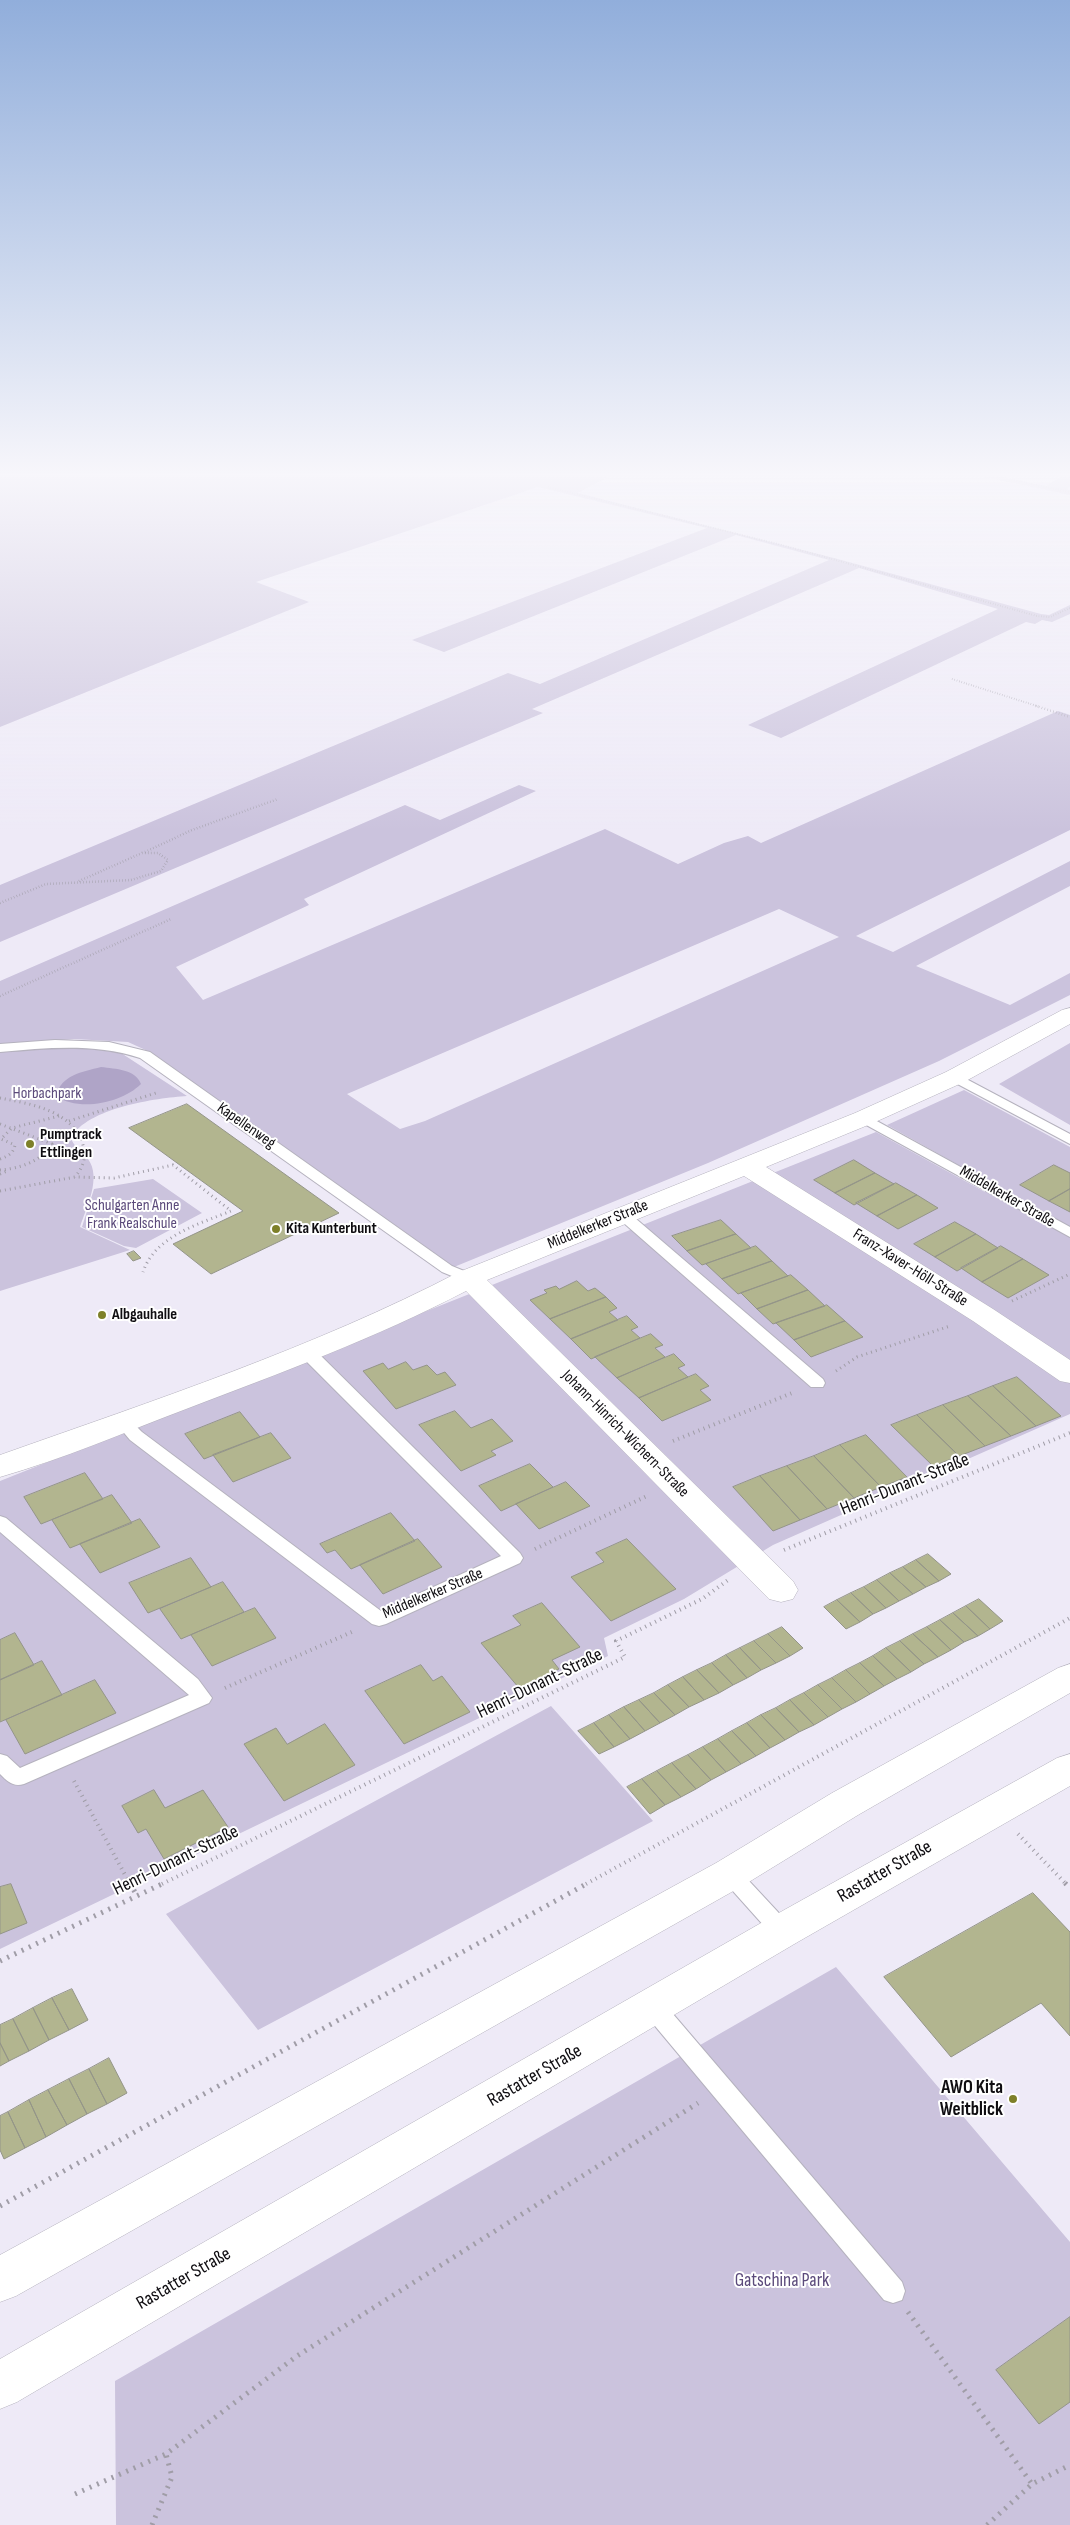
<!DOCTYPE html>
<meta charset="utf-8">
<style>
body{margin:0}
canvas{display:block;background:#eeeaf7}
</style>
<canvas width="1070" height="2525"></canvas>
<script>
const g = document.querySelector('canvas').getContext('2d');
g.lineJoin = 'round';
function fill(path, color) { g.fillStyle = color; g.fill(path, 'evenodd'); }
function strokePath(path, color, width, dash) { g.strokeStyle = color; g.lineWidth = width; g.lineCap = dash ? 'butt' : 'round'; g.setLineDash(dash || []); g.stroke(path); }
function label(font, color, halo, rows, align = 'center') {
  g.font = font + ' "Sofia Sans Condensed",sans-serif'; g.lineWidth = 4; g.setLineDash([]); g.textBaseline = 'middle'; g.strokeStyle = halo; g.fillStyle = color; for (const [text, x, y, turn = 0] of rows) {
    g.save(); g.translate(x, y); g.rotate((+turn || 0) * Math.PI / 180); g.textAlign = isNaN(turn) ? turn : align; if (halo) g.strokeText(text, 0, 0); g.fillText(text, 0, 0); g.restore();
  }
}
const green = new Path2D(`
 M0,477h608l-30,16 256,65 207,56 8,1 21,-10v9l-18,8 -10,-2 -7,4 -9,-2 -245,116 -33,-13 250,-116 -139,-41 -327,141 11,4 -543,229v-57l508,-212 32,11 289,-124 -93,-25 -292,117 -32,-12 295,-112 -169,-41 -282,95 53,20 -309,125z
 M985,477h18l43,9 14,-9h10v10l-3,2 3,1v5z
 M1058,711l12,4v115l-214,106 37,16 177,-91v25l-154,80 94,39 60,-32v22l-131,66 -231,102 -254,104 -304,-215 -22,-10 -54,-3 -74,6v-64l405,-176 35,15 79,-35 17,6 -232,108 5,6 -133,62 27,33 402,-171 73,35 46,-21 24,-7 13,7zM779,909l60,28 -414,184 -25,8 -53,-35z
 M1070,1043v82l-71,-41z
 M67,1047l51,4 69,45c-31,2 -100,12 -116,42 2,8 12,15 17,21 14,19 -2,49 -8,68l50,23 -130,41v-242z
 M964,1090l106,57v267l-297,131 -89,54 -80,39 4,18 -608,293v-468l876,-349 109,60 11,-6 -109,-61z
 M153,1179l49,34 -66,35 -12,-2 -42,-19 12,-38z
 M551,1706l102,115 -395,209 -92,-116z
 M836,1967l234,275v283h-954l-1,-144z`);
const water = new Path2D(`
 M101,1067c15,2 34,2 40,17 -19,19 -62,28 -85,12 5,-21 26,-24 45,-29z`);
const building = new Path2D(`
 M187,1104l152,109 -128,61 -38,-30 70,-33 -114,-83z
 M854,1160l21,13 -40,20 -21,-13z
 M1054,1165l16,8v16l-21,12 -29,-16z
 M875,1173l19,11 -40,21 -19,-12z
 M896,1183l21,12 -40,21 -21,-13z
 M1070,1189v23l-21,-11z
 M917,1195l21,13 -40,21 -21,-13z
 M721,1220l15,14 -49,17 -15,-15z
 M955,1222l21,12 -41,23 -21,-13z
 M736,1234l15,14 -49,17 -15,-14z
 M976,1234l22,14 -41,23 -22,-14z
 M756,1246l16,15 -50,18 -16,-15z
 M1001,1246l22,13 -41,23 -21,-14z
 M134,1251l7,7 -8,3 -6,-7z
 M1023,1259l26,16 -41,23 -26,-16z
 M772,1261l16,15 -50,18 -16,-15z
 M791,1275l17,15 -51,19 -16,-16z
 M577,1281l11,10 7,-3 11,9 -56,22 -20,-19 17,-7 -3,-3 12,-4 3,3z
 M808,1290l17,16 -52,18 -16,-15z
 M606,1297l11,11 -8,4 9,8 -47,19 -21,-20z
 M827,1305l18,16 -51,19 -18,-17z
 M627,1316l11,11 -7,3 9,8 -49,21 -20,-20z
 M845,1321l18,16 -52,20 -17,-17z
 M651,1334l12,11 -8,3 10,9 -48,21 -22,-21z
 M674,1354l11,11 -7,3 10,9 -49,21 -22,-20z
 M406,1362l7,8 14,-5 10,10 8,-3 11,13 -60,24 -33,-38 20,-8 5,6z
 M696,1374l13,12 -9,4 11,10 -49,21 -23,-23z
 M1017,1377l44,39 -25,10 -43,-40z
 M993,1386l43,40 -25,10 -43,-40z
 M968,1396l43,40 -26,10 -42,-41z
 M943,1405l42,41 -26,10 -42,-41z
 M455,1411l16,17 21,-9 21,22 -22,10 5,4 -35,16 -42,-46z
 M240,1412l20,25 -56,22 -19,-25z
 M917,1415l42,41 -26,10 -42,-41z
 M271,1433l20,25 -58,24 -20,-27z
 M866,1435l41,42 -26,10 -41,-42z
 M840,1445l41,42 -27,11 -40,-42z
 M814,1456l40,42 -27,11 -40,-43z
 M530,1464l23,23 -52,24 -22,-25z
 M787,1466l40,43 -27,11 -40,-44z
 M85,1473l18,26 -62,25 -17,-27z
 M760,1476l40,44 -27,11 -40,-44z
 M566,1482l24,24 -51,23 -23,-25z
 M112,1495l20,28 -62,25 -18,-28z
 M391,1513l24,28 -64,28 -16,-19 -8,3 -7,-9z
 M140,1519l20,28 -60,26 -20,-29z
 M418,1539l24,28 -59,27 -23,-29z
 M627,1539l49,50 -65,32 -40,-44 33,-15 -8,-9z
 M928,1554l23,20 -12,7 -23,-21z
 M191,1558l20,29 -63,26 -19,-30z
 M916,1560l23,21 -13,6 -23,-20z
 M903,1567l23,20 -13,7 -23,-21z
 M890,1573l23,21 -14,7 -22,-21z
 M877,1580l22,21 -13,7 -22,-21z
 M223,1582l21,30 -63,27 -21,-30z
 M864,1587l22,21 -13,6 -22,-21z
 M851,1593l22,21 -13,8 -23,-22z
 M979,1599l24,22 -13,8 -24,-23z
 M837,1600l23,22 -14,7 -22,-22z
 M542,1603l38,44 -28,13 7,9 -40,19 -38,-45 40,-18 -8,-9z
 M966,1606l24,23 -12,7 -25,-23z
 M255,1608l21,30 -64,28 -21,-31z
 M953,1613l25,23 -14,6 -24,-22z
 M940,1620l24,22 -13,8 -24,-23z
 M782,1627l21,21 -13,8 -22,-22z
 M927,1627l24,23 -13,7 -25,-23z
 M15,1633l19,32 -34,15v-40z
 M768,1634l22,22 -14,7 -22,-22z
 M913,1634l25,23 -14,7 -24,-23z
 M754,1641l22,22 -15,7 -21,-22z
 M900,1641l24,23 -13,8 -25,-24z
 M740,1648l21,22 -14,8 -21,-23z
 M886,1648l25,24 -14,7 -24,-23z
 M726,1655l21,23 -14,7 -21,-22z
 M873,1656l24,23 -13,7 -24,-23z
 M42,1661l20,34 -62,27v-42z
 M712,1663l21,22 -14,8 -22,-23z
 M860,1663l24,23 -14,8 -24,-24z
 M421,1665l12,16 9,-5 28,36 -66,32 -39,-53z
 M697,1670l22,23 -15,7 -21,-23z
 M846,1670l24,24 -14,8 -24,-24z
 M683,1677l21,23 -15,7 -21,-22z
 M832,1678l24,24 -14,7 -24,-24z
 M95,1680l21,33 -91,41 -19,-34z
 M668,1685l21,22 -14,8 -21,-22z
 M818,1685l24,24 -14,8 -24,-24z
 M654,1693l21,22 -15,8 -21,-23z
 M804,1693l24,24 -14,8 -24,-25z
 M639,1700l21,23 -15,8 -21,-24z
 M790,1700l24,25 -15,7 -23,-24z
 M624,1707l21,24 -15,8 -21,-24z
 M776,1708l23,24 -14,8 -24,-25z
 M609,1715l21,24 -16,8 -20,-24z
 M761,1715l24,25 -15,8 -23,-25z
 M594,1723l20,24 -15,7 -21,-23z
 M747,1723l23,25 -14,8 -24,-25z
 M325,1724l30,41 -71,36 -40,-57 32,-16 11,16z
 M732,1731l24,25 -15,8 -23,-25z
 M718,1739l23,25 -15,8 -23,-25z
 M703,1747l23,25 -15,8 -23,-25z
 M688,1755l23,25 -15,9 -24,-26z
 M672,1763l24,26 -15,8 -24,-26z
 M657,1771l24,26 -16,8 -23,-26z
 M642,1779l23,26 -15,9 -23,-27z
 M154,1790l11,18 38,-18 25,37 -64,32 -18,-30 -8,4 -16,-27z
 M11,1884l16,39 -27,11v-47z
 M1033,1893l37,39v104l-29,-33 -90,54 -67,-80z
 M72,1989l16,31 -19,10 -17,-32z
 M52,1998l17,32 -20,10 -16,-32z
 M33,2008l16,32 -20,11 -16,-32z
 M13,2019l16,32 -20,10 -9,-18v-18z
 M0,2043l9,18 -9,5z
 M109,2058l18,35 -20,11 -18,-35z
 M89,2069l18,35 -20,10 -18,-35z
 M69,2079l18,35 -20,11 -19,-35z
 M48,2090l19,35 -21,12 -17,-37z
 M29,2100l17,37 -21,11 -17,-36z
 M8,2112l17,36 -21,11 -4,-9v-34z
 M1070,2317v85l-31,22 -43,-54z`);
const pathFar4 = new Path2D(`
 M997,477l73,15
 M548,487l230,57 259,72 13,1 20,-9
 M952,679l88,28`);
const pathFar3 = new Path2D(`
 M1036,706l34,11
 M145,852l47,-22 86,-31
 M0,903l46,-19 85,-4 30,-9 7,-11 -10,-7h-16l-65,29
 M0,996l171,-77`);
const pathFar2 = new Path2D(`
 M0,1098c31,6 72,12 83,47 4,12 0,22 -8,32
 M69,1121l90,-29
 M0,1124l52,20c-9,17 -34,25 -52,26
 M0,1159c8,-3 13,-5 15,-14l-14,-6 11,-11 47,-12
 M0,1174l7,-3
 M0,1191l75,-14 39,1 59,-13 58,46c-32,13 -76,25 -88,61
 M1012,1301l58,-27
 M836,1371l21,-14 93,-31`);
const pathFar1 = new Path2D(`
 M673,1441l119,-48
 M535,1549l112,-53
 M784,1550l286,-117
 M225,1688l129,-57
 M74,1781l56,103
 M1018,1834l48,50
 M162,1884l463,-227 -9,-16 86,-42 26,-19
 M586,1884l484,-266`);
const path = new Path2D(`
 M130,1883l7,13
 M1065,1883l5,5
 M0,1961l164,-78
 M0,2206l588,-323
 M908,2312l124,172
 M75,2494l91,-40 131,-98 401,-253
 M152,2525l20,-48 -6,-23
 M987,2525l45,-41 38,-19`);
const service = new Path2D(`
 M55,1040l54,2 41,10 302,214 22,9 3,3 -8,5 -27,-11 -302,-214c-46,-15 -92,-10 -140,-6v-8z
 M955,1073l115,61v10l-120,-64 -2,-3z
 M864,1114l206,113v10l-211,-116 -2,-3z
 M623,1211l5,1 195,167 2,4 -2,4h-12l-193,-169 -2,-3 2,-3z
 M307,1347l6,1 207,205 3,5 -3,5 -134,61 -7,2 -7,-2 -242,-184 -15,-18 2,-4c12,-3 17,6 25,14l239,179 120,-55 -200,-200 -2,-4 2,-4z
 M0,1516l6,2 192,161 14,19 -3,5 -185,81c-11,3 -16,-2 -24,-10v-20l7,2 13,12 169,-73 -189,-163z
 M730,1865l7,3 53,57 3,6 -3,6 -8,3 -8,-3 -51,-57 -3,-6 3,-6z
 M653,1997l8,3 241,282 3,9 -3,9 -9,3 -9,-3 -239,-286 -3,-7 3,-7z`);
const minor = new Path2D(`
 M1070,1008v16l-106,58 -91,41 -107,44 227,142 77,51v23l-10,-2 -87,-60 -229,-145 -257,104 306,301 5,9 -5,9 -12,3 -12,-3 -303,-308c-90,47 -186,82 -280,118 -61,23 -123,50 -186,68v-22c155,-55 313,-107 459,-183l396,-159 91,-41 116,-62z
 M1070,1754v32l-274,157 -779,459 -17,7v-50l768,-440 289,-161z`);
const secondary = new Path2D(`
 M1070,1664v29l-212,122 -114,70 -728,411 -16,6v-47l716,-392 116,-70 226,-125z`);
const markers = [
 [30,1144,5,"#7e8029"],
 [276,1229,5,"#7e8029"],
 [102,1315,5,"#7e8029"],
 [1013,2099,5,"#7e8029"]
];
const parkNames = [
 ["Horbachpark",47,1094],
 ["Schulgarten Anne",132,1206],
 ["Frank Realschule",132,1224]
];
const streetNames = [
 ["Kapellenweg",246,1126,35],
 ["Middelkerker Straße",1007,1197,30],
 ["Middelkerker Straße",598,1225,-22],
 ["Franz-Xaver-Höll-Straße",910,1268,32],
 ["Johann-Hinrich-Wichern-Straße",625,1434,45],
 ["Middelkerker Straße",433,1594,-23]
];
const poiNames = [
 ["Pumptrack",40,1135],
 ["Ettlingen",40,1153],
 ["Kita Kunterbunt",286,1229],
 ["Albgauhalle",112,1315]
];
const nearStreetnames = [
 ["Henri-Dunant-Straße",905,1485,-22],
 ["Henri-Dunant-Straße",540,1684,-26],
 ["Henri-Dunant-Straße",176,1861,-26],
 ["Rastatter Straße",885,1872,-30],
 ["Rastatter Straße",535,2076,-30],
 ["Rastatter Straße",184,2279,-30]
];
const nearPoinames = [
 ["AWO Kita",1003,2088],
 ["Weitblick",1003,2110]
];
const nearParknames = [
 ["Gatschina Park",782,2281]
];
fill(green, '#cbc3dd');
fill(water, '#afa4c7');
fill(building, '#b2b58f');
strokePath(building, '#949589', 1);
strokePath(service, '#b5b2be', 2);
strokePath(minor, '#b5b2be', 1);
strokePath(secondary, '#b5b2be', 1);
strokePath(pathFar4, '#a09da7', 2, [0.5, 2]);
strokePath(pathFar3, '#a09da7', 2.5, [0.5, 2.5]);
strokePath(pathFar2, '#a09da7', 3, [1, 4]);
strokePath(pathFar1, '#a09da7', 4, [1, 4.5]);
strokePath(path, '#a09da7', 5, [2, 6]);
fill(service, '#fff');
fill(minor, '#fff');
fill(secondary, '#fff');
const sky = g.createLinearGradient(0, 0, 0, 831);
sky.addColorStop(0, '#91aedb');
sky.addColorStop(0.57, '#f7f6fb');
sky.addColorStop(1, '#f7f6fb00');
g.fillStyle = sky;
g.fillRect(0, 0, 1070, 831);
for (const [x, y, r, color] of markers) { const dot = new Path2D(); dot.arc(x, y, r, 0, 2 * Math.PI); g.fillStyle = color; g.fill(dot); strokePath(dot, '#fff', 2); }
label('16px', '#5b4a7b', '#fff', parkNames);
label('16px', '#0f0d11', '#fff', streetNames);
label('bold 16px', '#0f0d11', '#fff', poiNames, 'left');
label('19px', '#0f0d11', '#fff', nearStreetnames);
label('bold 19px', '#0f0d11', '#fff', nearPoinames, 'right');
label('19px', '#5b4a7b', '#fff', nearParknames);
</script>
